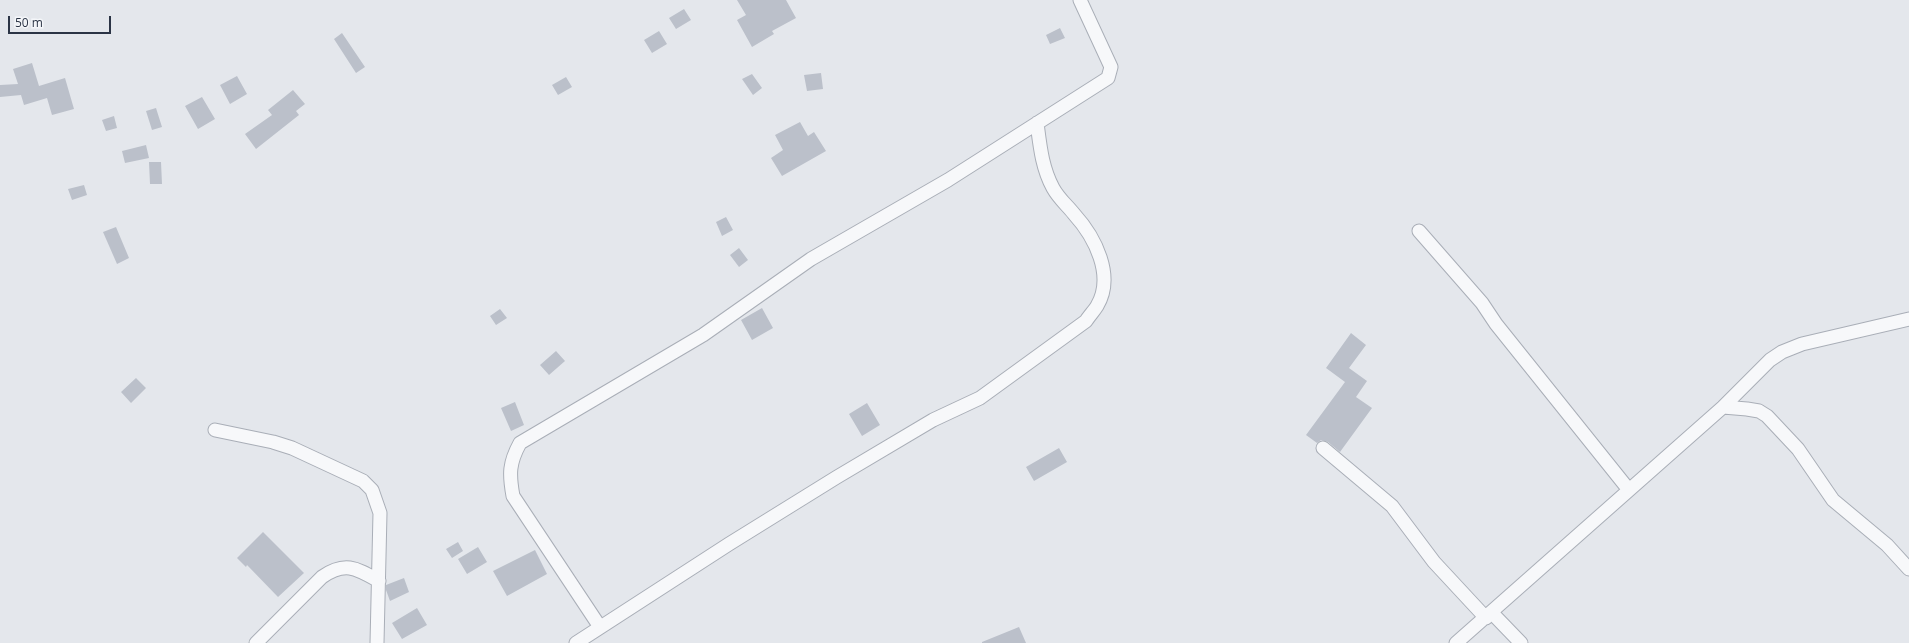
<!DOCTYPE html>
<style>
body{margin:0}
#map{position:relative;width:1909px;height:643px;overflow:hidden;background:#e4e7ec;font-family:"Open Sans",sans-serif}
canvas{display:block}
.scale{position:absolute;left:8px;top:16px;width:103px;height:18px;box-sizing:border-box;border:2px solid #2b3445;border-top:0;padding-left:5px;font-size:12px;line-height:14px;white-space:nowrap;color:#2b3445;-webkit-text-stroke:3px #f4f6f9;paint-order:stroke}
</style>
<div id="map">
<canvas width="1909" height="643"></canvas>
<div class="scale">50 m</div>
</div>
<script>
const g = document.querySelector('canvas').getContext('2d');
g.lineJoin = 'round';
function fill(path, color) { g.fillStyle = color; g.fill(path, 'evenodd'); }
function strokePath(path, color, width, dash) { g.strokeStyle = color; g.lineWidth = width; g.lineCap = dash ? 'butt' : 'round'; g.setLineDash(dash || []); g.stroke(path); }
const building = new Path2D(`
 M737,0h49l10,18 -24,13 2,3 -22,13 -15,-27 9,-5z
 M684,9l7,11 -15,9 -7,-11z
 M1060,28l5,10 -15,6 -4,-9z
 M659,31l8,13 -15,9 -8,-13z
 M342,33l23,34 -9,6 -22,-34z
 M32,63l7,23 26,-8 9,31 -22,6 -5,-17 -23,7 -3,-10 -21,2v-12l18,-1 -5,-15z
 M821,73l2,16 -16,2 -3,-16z
 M752,74l10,14 -9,7 -11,-16z
 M237,76l10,18 -17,10 -10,-19z
 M566,77l6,10 -14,8 -6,-10z
 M293,90l12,14 -9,7 3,4 -43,34 -11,-15 27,-19 -4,-5z
 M202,97l13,22 -17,10 -13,-23z
 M156,108l6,19 -10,3 -6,-19z
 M114,116l3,12 -11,3 -4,-11z
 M800,122l8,14 6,-4 12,19 -44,25 -11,-18 12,-8 -8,-15z
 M146,145l3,13 -24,5 -3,-12z
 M149,162h12l1,22h-12z
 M84,185l3,10 -15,5 -4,-11z
 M726,217l7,13 -11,6 -6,-14z
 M116,227l13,31 -12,6 -14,-32z
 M739,248l9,12 -9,7 -9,-12z
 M762,308l11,20 -21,12 -11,-20z
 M500,309l7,9 -11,7 -6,-9z
 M1351,333l15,12 -17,23 18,13 -11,16 16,11 -32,44 -12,-10 -7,-2 -4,3 -11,-8 39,-53 -19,-14z
 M556,351l9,10 -16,14 -9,-10z
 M136,378l10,10 -15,15 -10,-11z
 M515,402l9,23 -13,6 -10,-23z
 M867,403l13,22 -18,11 -13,-22z
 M1059,448l8,14 -33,19 -8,-14z
 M263,532l41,41 -26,24 -31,-32 -1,2 -9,-9z
 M458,542l5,9 -11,7 -6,-9z
 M478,547l9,15 -20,12 -9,-15z
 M535,550l12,24 -40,22 -14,-25z
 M404,578l5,14 -19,9 -4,-11v-5z
 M417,608l10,17 -25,14 -10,-16z
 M1019,627l7,16h-44v-1z`);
const minor = new Path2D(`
 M1419,231l63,72 14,21 133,166
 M1723,407l24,2 12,2 8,5 31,33 35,51 54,45 22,24
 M215,430l58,12 19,6 71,33 9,9 8,23 -3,130
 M1323,448l69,58 42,56 52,56
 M1492,613l29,30
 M600,627l-87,-131c-4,-22 -4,-33 7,-53l183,-108 108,-76 137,-79 160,-102 3,-11 -31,-67
 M256,643l66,-66c23,-16 34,-9 57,4
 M576,643l153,-99 108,-67 96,-57 47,-22 106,-77c3,-5 8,-10 11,-15 18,-30 -2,-69 -23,-92 -7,-9 -15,-15 -21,-26 -11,-20 -13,-42 -16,-65
 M1456,643l267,-236 47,-47 12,-8 20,-8 107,-25`);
fill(building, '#bbc0ca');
strokePath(minor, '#a9aeb7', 15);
strokePath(minor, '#f7f8fa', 13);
</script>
